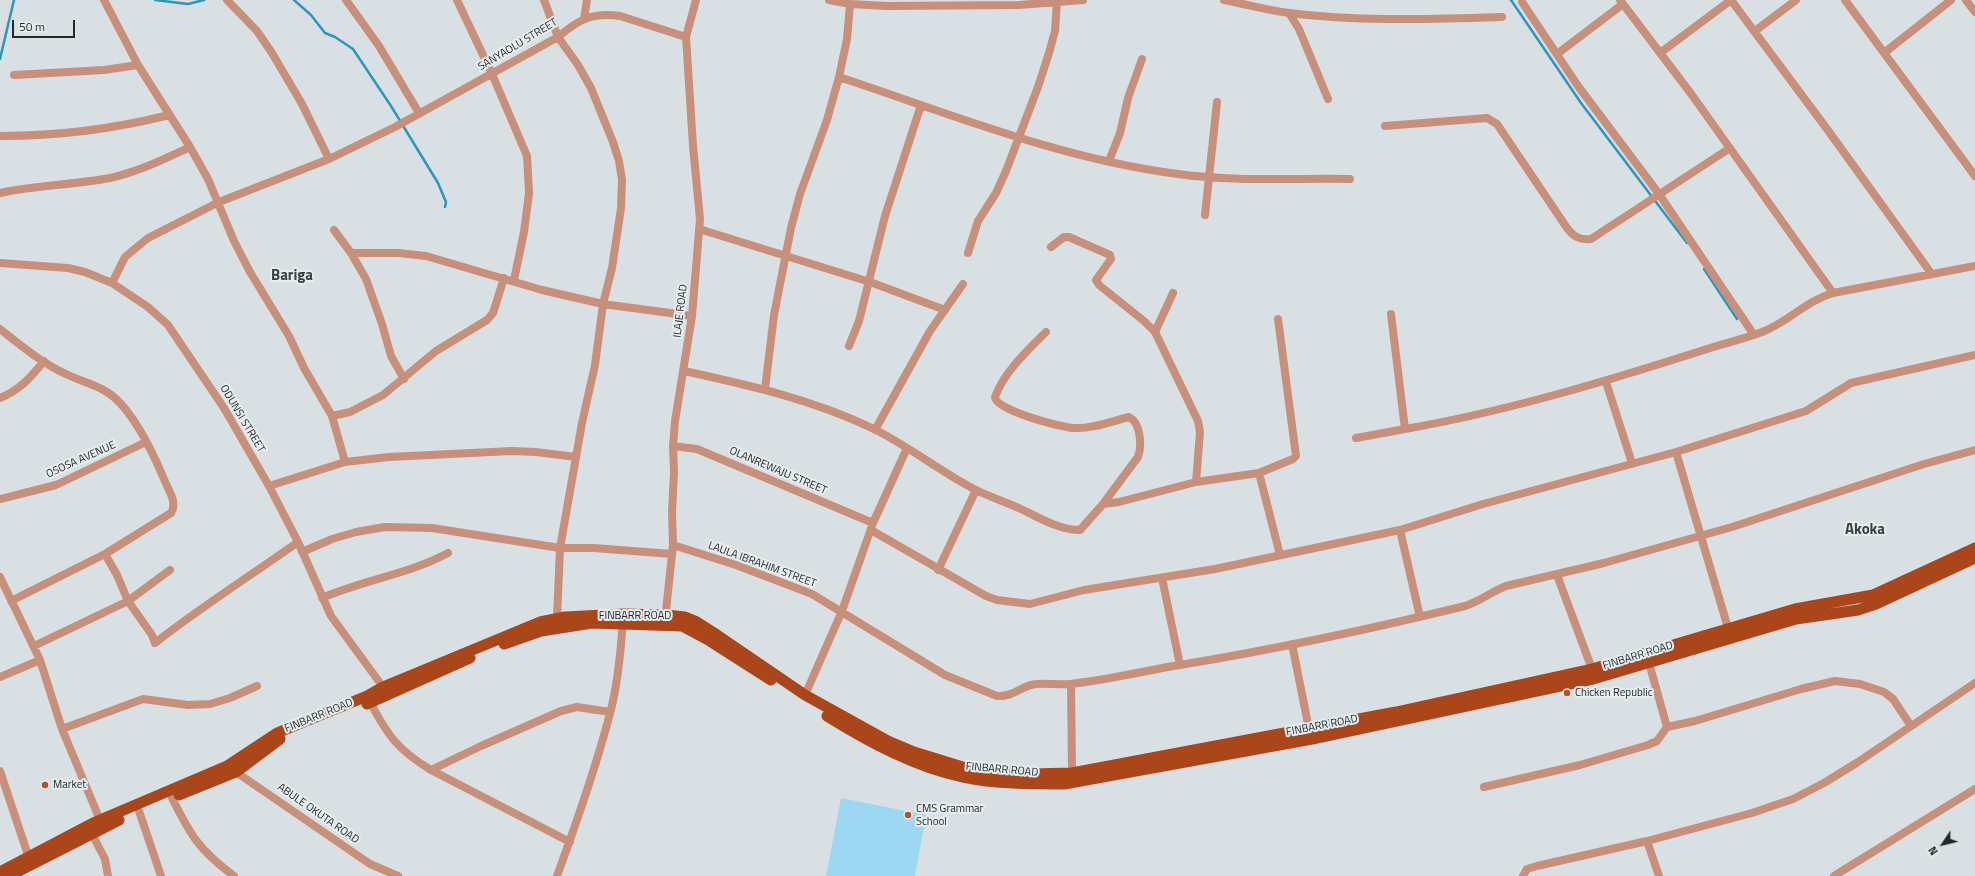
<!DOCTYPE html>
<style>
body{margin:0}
#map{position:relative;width:1975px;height:876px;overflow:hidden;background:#d9e0e3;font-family:"Titillium Web",sans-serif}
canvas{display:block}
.north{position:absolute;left:1923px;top:824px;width:40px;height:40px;-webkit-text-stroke:3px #e6edf0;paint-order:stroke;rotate:235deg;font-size:11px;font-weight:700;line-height:16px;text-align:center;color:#252829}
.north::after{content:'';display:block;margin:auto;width:14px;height:18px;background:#252829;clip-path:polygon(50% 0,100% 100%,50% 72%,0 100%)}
.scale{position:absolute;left:12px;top:20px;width:63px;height:18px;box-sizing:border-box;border:2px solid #252829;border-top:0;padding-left:5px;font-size:12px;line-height:14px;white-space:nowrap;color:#252829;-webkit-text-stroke:3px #e6edf0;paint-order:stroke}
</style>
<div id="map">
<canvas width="1975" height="876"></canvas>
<div class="north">N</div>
<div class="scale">50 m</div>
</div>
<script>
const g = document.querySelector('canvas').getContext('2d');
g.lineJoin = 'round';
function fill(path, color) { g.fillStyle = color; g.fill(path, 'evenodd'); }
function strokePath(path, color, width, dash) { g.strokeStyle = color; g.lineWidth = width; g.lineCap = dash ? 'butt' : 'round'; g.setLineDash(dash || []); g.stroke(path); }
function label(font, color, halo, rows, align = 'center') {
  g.font = font + ' "Titillium Web",sans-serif'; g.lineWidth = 4; g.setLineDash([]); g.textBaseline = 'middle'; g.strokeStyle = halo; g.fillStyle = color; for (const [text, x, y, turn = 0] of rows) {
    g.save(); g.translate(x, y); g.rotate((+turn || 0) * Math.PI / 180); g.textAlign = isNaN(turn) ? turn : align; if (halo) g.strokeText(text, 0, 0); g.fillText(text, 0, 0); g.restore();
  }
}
const green = new Path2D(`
 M841,798l85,17 -11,61h-89z`);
const stream = new Path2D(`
 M155,0l33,4 16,-4
 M294,0l17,15 14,18 10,4 18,12 38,57 47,77 8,19 -1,5
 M1511,0l70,103 106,140
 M0,59l14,-59
 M1704,269l33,50`);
const minor = new Path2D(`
 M104,0l34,65 52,82 18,32 26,62 16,31 39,64 15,32 28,48 13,46
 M227,0l30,31 15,22 30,51 27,55
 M346,0l33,46 40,67
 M457,0l35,74 35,82 2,37 -5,39 -10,48
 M544,0l14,37 20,28 13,23 22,54 6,19 3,19 -1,28 -9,60 -9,36 -8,61 -13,58 -22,125 -3,70
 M829,0l21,4 36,2 133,-1 64,-5
 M1224,0c21,4 43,10 65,13 71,9 142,6 213,4
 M1620,0l72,95 141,198
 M1731,0l96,129 104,144
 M1845,0l130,176
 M1966,0l9,12
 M1522,2l56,84 81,108 95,141
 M1289,13l10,16 29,70
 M584,19l3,-19
 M1755,31l41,-31
 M1660,53l71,-53
 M1884,53l67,-53
 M1557,54l66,-50
 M14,75l90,-5 34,-5
 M839,77c112,37 222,82 339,97 57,8 115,4 172,5
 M1385,126l102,-8 10,6 70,104c7,9 12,12 24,11l139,-91
 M0,136c57,0 114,-7 169,-21
 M1109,161l11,-28 8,-35 14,-39
 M0,193c36,-8 73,-8 110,-15 28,-6 54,-19 80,-31
 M1205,215l12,-113
 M699,229l171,53 75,28
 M334,230l17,23 15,26 16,45 9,32 13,23
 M1051,247l13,-10h5l41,18 1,4 -15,21 3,5 45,36 11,11 43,89 2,11 -4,50
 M351,253h47l28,3 116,34 61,14 89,12
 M968,253l10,-32 18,-28 10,-22 32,-84 11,-34 6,-22 2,-30
 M0,263l68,5 17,4 27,11 36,24 20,18 56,83 45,78 29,56 33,74 52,71
 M112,283l13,-26 23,-19 71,-36 110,-43 66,-32 163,-90c20,-17 34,-25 62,-21l66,21
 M1391,314l14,115c103,-18 202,-48 302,-80 18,-6 37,-10 55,-17 26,-10 44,-31 71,-39l142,-27
 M0,329c20,16 42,34 66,45 16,8 36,12 49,24 21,19 38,55 49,81 4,11 14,23 7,34l-66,41 -94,47
 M1155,332l18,-39
 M849,346l10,-25 26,-105 36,-111
 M684,371c65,14 130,29 190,58 36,18 67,43 102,61 14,7 30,12 45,19 18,9 39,21 59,21l23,-26 35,-47c4,-11 3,-34 -9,-40 -17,4 -36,12 -54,11 -13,0 -80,-18 -80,-31 9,-25 32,-46 51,-65
 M1606,382l26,81
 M765,389l9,-74 17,-87 9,-34 27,-74 12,-43 8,-38 3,-35
 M0,398c20,-8 31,-21 44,-37
 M332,416l18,-4 33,-17 53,-44 51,-31 6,-7 11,-35
 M875,430l55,-99 33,-47
 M1356,438l49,-9
 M673,446l24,3 176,74
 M1676,452l52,176
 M1259,473l21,82
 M269,486l76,-24 44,-5 123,-6 24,1 40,5
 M0,499l56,-14 90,-43
 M1103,504l16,-2 77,-20 63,-9 34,-14 3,-3 -18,-137
 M871,530l115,66 11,4 33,4 54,-14 131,-21 185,-39 83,-26 193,-52 130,-41 45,-28 124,-28
 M1400,530l20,87
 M673,545l63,20 76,29 133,81 52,21c18,1 24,-11 40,-12 11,-1 22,1 33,0 37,-4 73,-13 110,-19 96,-16 191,-36 285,-59 15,-5 26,-14 41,-20l98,-23 128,-36 192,-63 51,-14
 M302,552l30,-13 24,-7 29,-5 47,1 128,20h34l78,6
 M105,554l12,21 11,26 24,34 3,8c46,-36 95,-67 143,-101
 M938,570l38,-80
 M1557,575l35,94
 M0,577l40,83 22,69 38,91
 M1162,578l18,87
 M322,598c41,-18 87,-24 126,-45
 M665,620l8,-75 -1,-33 2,-40 -1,-26 2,-25 17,-105 8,-97 -7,-73 -7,-109 10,-37
 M1292,644l17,85
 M34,646l94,-45 42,-31
 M1649,663l18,64
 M0,677l40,-17
 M1071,684l1,89
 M805,695l37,-84 31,-88 34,-75
 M370,702c18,34 28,48 61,68l139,72
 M62,729l81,-30 45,6 22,-1 20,-6 27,-12
 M233,770l137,94 28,12
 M431,770l50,-24 80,-35 16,-4 33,5
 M0,771l29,87
 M1484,787l96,-22 68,-20 9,-4 10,-14 28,-6 106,-32 34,-8 25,3 24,8 9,7 18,27
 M172,798c19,38 27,52 62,78
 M139,811l22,65
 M92,834l13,25 3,17
 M1647,841l12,35
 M557,876c19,-52 38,-105 52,-159 9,-31 12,-66 14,-99
 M1523,876l4,-7 10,-3 110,-25 105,-28 41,-14 31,-16 34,-21 117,-79
 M1834,876l141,-87`);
const major = new Path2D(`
 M504,644l37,-13 51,-8 90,3 28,15 61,39
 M367,704l103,-46
 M827,716c42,26 88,51 136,61 33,7 68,7 101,7l248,-45 281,-60 203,-60 62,-9 18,-6 99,-46
 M179,795l57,-23 44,-33
 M0,872l93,-49 134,-57 50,-33 90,-37 16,-9 157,-65 25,-5 59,-3 42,1 19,2 10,4 22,14 88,60 83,46 26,11 52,16 64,6 42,-1 324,-61 196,-43 203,-60 78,-14 102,-47
 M9,876l110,-56`);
const markers = [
 [1567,693,4,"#b75027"],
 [45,785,4,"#b75027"],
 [908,815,4,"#b75027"]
];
const streetNames = [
 ["SANYAOLU STREET",518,45,-31],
 ["ILAJE ROAD",681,311,-83],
 ["ODUNSI STREET",242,419,59],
 ["OSOSA AVENUE",81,460,-24],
 ["OLANREWAJU STREET",778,471,23],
 ["LAULA IBRAHIM STREET",762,565,20],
 ["FINBARR ROAD",635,616],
 ["FINBARR ROAD",1638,656,-17],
 ["FINBARR ROAD",319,716,-22],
 ["FINBARR ROAD",1322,726,-11],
 ["FINBARR ROAD",1002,770,5],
 ["ABULE OKUTA ROAD",318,814,35]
];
const poiNames = [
 ["Chicken Republic",1575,693],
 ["Market",53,785],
 ["CMS Grammar",916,809],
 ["School",916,822]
];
const districtNames = [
 ["Bariga",292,276],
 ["Akoka",1865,530]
];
fill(green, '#9dd7f2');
strokePath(stream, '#2e95bd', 2.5);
strokePath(minor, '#c88f7a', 8);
strokePath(major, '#ab461a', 11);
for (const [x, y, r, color] of markers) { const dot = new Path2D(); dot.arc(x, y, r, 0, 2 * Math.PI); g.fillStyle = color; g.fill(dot); strokePath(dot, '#e6edf0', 1.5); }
label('11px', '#252829', '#e6edf0', streetNames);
label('11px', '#252829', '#e6edf0', poiNames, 'left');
label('bold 15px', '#393f42', '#e6edf0', districtNames);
</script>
